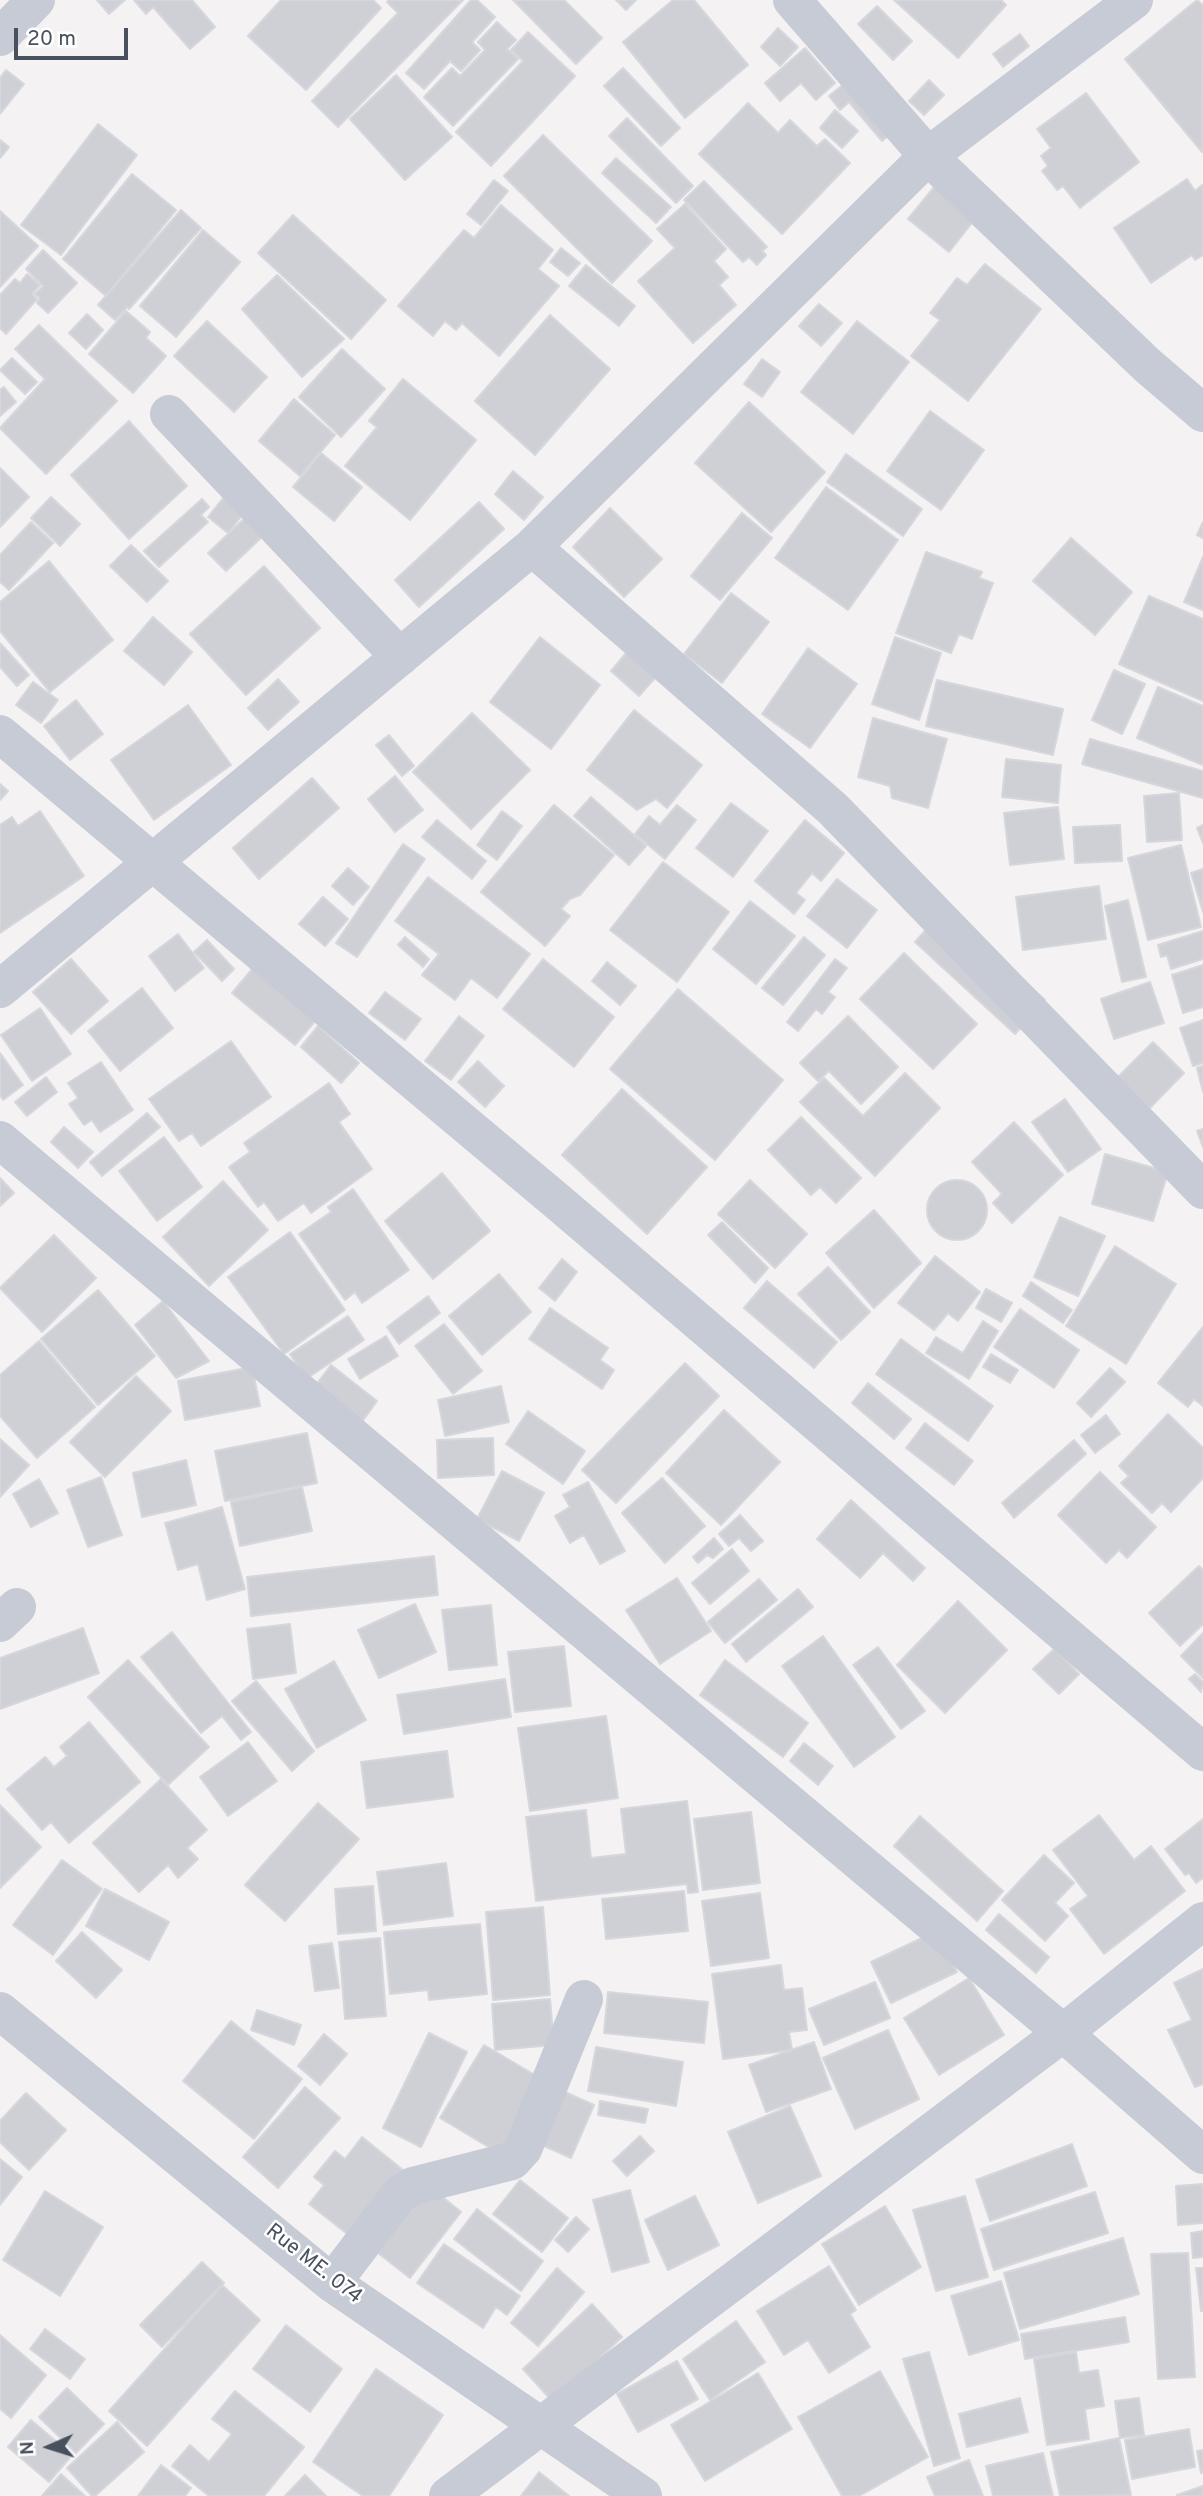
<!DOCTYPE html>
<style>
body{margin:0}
#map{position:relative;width:1203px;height:2496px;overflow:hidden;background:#f4f2f2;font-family:Overpass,sans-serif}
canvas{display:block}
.north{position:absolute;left:14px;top:2412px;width:70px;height:70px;-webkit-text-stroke:5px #fff;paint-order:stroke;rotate:267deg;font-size:19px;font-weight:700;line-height:28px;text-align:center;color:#4a515e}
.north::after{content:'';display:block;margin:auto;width:24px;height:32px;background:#4a515e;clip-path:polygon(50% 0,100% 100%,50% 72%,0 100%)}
.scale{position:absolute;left:14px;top:28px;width:114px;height:32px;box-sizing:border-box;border:4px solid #4a515e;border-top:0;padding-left:9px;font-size:21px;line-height:24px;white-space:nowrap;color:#4a515e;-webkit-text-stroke:5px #fff;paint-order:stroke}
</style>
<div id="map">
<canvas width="1203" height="2496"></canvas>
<div class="north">N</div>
<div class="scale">20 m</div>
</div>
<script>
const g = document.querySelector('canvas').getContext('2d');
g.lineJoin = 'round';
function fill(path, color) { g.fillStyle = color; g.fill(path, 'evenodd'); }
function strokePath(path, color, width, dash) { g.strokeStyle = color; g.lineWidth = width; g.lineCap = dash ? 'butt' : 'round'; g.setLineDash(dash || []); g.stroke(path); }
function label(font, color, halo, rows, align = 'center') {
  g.font = font + ' Overpass,sans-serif'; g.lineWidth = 5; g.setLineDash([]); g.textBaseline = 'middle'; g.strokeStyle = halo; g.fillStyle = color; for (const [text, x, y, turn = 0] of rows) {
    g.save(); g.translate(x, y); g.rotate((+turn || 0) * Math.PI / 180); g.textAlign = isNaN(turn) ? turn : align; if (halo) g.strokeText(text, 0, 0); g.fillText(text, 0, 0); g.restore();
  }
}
const building = new Path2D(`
 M97,0h28l-16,14z
 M134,0h58l23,27 -25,22 -37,-42 -7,7z
 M281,0h92l8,8 -75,82 -58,-54z
 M389,0h74l-125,127 -26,-26 86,-88 -11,-11z
 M471,0h6l18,17 -23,25 8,8 -19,21 -11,-10 -26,28 -18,-16z
 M513,0h51l38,38 -26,26z
 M616,0h20l-10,10z
 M673,0h21l54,65 -63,53 -62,-76z
 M894,0h107l5,5 -48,53z
 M1197,0l6,5 -1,147 -77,-93z
 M877,6l35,35 -19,19 -35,-36z
 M497,22l19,18 -9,9 11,10 -65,67 -29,-29 28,-29 8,8 25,-26 -7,-8z
 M778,28l20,19 -18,19 -19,-19z
 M528,32l47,44 -84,90 -35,-34 67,-71 -12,-11z
 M1020,34l9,12 -26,21 -10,-13z
 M805,48l30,35 -19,17 -15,-17 -21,18 -15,-18z
 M623,68l57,60 -19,18 -57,-60z
 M6,70l18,14 -24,30v-36z
 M861,70l44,52 -23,19 -33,-39 -9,8 -11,-14z
 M396,75l56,62 -47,43 -55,-61z
 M929,80l15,15 -20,20 -15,-14z
 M1086,93l53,69 -59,46 -17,-22 -6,4 -15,-19 6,-5 -7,-10 10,-8 -14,-19z
 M748,103l30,30 12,-13 27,26 8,-7 25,24 -68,71 -83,-80z
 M835,110l23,21 -16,17 -22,-20z
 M627,118l66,68 -17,17 -67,-67z
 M98,124l39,31 -76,100 -40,-30z
 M543,135l109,106 -40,42 -108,-107z
 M0,140l9,7 -9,11z
 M616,158l55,49 -15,16 -54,-50z
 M132,174l44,36 -70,86 -43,-37z
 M1187,179l8,12 7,-6 1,2v68l-8,5 -3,-5 -41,28 -37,-55z
 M494,180l14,11 -27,34 -14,-11z
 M704,181l63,66 -5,4 4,4 -9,10 -8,-8 -6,5 -59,-62z
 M939,181l40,33 -30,38 -41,-33z
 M685,204l41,45 -12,12 14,16 -9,8 17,20 -43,38 -55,-62 37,-33 -18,-19z
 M501,205l52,45 -15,19 21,17 -60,70 -37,-33 -6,7 -11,-9 -12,15 -35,-30 66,-76 10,8z
 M181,210l20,18 -72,81 -2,-2 -12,13 -17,-15z
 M0,211l38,35 -38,41z
 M293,215l93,85 -35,39 -93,-86z
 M203,230l37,32 -64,75 -36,-31z
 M561,248l19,15 -12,13 -18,-14z
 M43,250l34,33 -29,30 -11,-10 3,-5 -5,-4 8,-8 -17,-17z
 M985,264l56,45 -73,92 -57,-45 29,-36 -10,-7 27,-35 10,7z
 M586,265l49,41 -16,20 -50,-40z
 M27,274l13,11 -8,9 5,5 -31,35 -6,-6v-33l15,-16 5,4z
 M277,275l67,64 -42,38 -60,-68z
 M819,304l23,19 -21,23 -22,-20z
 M126,311l24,21 -4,6 20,18 -33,37 -44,-39z
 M87,314l16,16 -17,19 -17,-16z
 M550,315l60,54 -75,86 -60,-54z
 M207,321l60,56 -33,35 -60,-56z
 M857,321l52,41 -56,72 -52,-42z
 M39,325l78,76 -71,73 -46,-46 45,-49 -30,-30z
 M342,349l43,40 -44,48 -42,-40z
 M12,358l25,24 -12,12 -25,-24z
 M762,359l18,13 -18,25 -18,-13z
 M403,379l73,61 -66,80 -65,-54 32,-39 -8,-6z
 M4,387l12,15 -16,14v-26z
 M294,399l41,36 -35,41 -41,-35z
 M749,402l76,70 -54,60 -76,-69z
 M930,411l54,39 -43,60 -54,-39z
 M129,421l58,65 -58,53 -58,-64z
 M321,453l41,34 -28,34 -41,-34z
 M846,454l76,55 -19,27 -76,-54z
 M0,468l29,29 -29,30z
 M513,471l30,26 -19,23 -29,-26z
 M826,487l72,53 -50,70 -73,-52z
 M51,497l29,27 -20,22 -29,-28z
 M224,497l20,16 -16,20 -20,-16z
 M202,499l7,8 -8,8 7,7 -49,45 -15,-16z
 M479,502l25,27 -85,78 -24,-27z
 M610,508l52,51 -38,38 -51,-50z
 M742,513l30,25 -52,62 -29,-24z
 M247,516l17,19 -38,36 -18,-18z
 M31,522l22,21 -44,47 -9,-8v-27z
 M1203,522v16l-6,-3z
 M1071,538l61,54 -37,43 -62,-54z
 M131,545l37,36 -21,21 -37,-36z
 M926,552l56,20 -3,6 14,5 -21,56 -13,-5 -8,19 -55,-20z
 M1203,557v53l-19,-8z
 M49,561l64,79 -63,52 -50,-61v-29z
 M264,566l56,62 -74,67 -56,-61z
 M731,593l38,29 -47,61 -38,-29z
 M1149,596l54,23v82l-84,-37z
 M153,617l39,35 -28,33 -40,-34z
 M540,637l60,48 -49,64 -61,-47z
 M895,637l46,16 -22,67 -47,-16z
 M0,643l29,32 -12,11 -17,-19z
 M808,648l49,36 -47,64 -48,-34z
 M627,652l28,26 -16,18 -28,-25z
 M1114,670l31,14 -23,50 -30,-14z
 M278,679l21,23 -31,28 -20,-22z
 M937,680l126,29 -10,46 -127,-29z
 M33,682l25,18 -17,23 -25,-18z
 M1158,687l45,19v59l-66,-27z
 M76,700l27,34 -33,26 -26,-34z
 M188,705l43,60 -77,55 -43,-60z
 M634,710l68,55 -35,43 -11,-9 -19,11 -50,-40z
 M472,713l58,57 -59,59 -58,-57z
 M873,718l74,21 -19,69 -36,-10 -2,-12 -32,-9z
 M389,735l25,31 -12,10 -26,-31z
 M1090,739l113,32v27l-121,-34z
 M1006,759l55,6 -3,38 -56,-6z
 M395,776l28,34 -28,22 -27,-33z
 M312,778l27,30 -80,71 -26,-31z
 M0,784l8,7 -8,9z
 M1179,793l3,47 -35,2 -3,-46z
 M591,797l55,49 -17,19 -55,-49z
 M731,803l37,28 -35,46 -37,-29z
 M554,805l60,50 -34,40 -10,4 -9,10 9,7 -25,30 -64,-54z
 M677,805l19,15 -31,39 -30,-25 14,-18 11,9z
 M1058,807l6,52 -54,6 -6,-52z
 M40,811l44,65 -84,57v-108l12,-8 6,9z
 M502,811l20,15 -25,34 -20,-15z
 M437,820l49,41 -14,18 -50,-42z
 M805,820l39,33 -23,28 -9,-8 -16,20 9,7 -11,14 -39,-33z
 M1120,825l2,36 -47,2 -2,-36z
 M1203,825v18l-6,-15z
 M403,844l22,15 -68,98 -21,-14z
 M1181,845l20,82 -53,13 -20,-82z
 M663,862l66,50 -52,70 -67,-52z
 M348,868l21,19 -16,18 -21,-19z
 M1203,869v43l-12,-39z
 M428,877l102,77 -33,44 -26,-20 -16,22 -33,-25 17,-21 -44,-33z
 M837,879l40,31 -30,38 -40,-32z
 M1099,886l7,53 -83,11 -7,-53z
 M323,897l25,22 -23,27 -26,-22z
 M1128,900l18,77 -24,5 -17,-76z
 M750,901l45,35 -39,48 -43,-35z
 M945,908l100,92 -30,34 -100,-92z
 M1203,931v28l-32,10 -4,-14 -6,2 -3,-12z
 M178,934l26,34 -29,23 -26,-35z
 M405,937l24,22 -6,8 -25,-22z
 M804,937l21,18 -42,50 -21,-17z
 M207,940l27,29 -12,12 -28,-29z
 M904,953l73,71 -44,45 -73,-70z
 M71,959l37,42 -37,33 -38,-42z
 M543,959l71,58 -40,50 -71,-58z
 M835,959l12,9 -19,24 7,5 -13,17 -6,-5 -18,22 -11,-9z
 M607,962l29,24 -16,19 -28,-24z
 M1203,965v42l-20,6 -11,-38z
 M253,968l63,52 -21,25 -63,-52z
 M1150,982l14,41 -50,16 -13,-40z
 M142,988l31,40 -53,43 -32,-40z
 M678,989l105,91 -68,80 -105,-91z
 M385,992l36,27 -16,21 -36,-27z
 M40,1008l31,46 -39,27 -31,-46z
 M459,1016l25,20 -33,44 -26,-19z
 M848,1016l50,51 -37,37 -32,-33 -11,10 -18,-18z
 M1203,1020v43l-10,3 -13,-38z
 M318,1026l41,37 -18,20 -40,-36z
 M231,1041l40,56 -70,49 -9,-13 -13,8 -30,-42z
 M1153,1042l31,31 -35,36 -31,-32z
 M0,1053l23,32 -20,15 -3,-5z
 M478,1061l26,25 -19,21 -27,-25z
 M101,1062l32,48 -33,22 -8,-12 -8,5 -15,-21 9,-6 -10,-15z
 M1203,1066v26l-6,-24z
 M905,1073l35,35 -65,68 -75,-74 24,-24 39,38z
 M46,1077l11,15 -30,24 -12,-14z
 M329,1083l21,31 -11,8 33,47 -61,44 -7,-10 -26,18 -14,-19 -6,5 -29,-40 21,-15 -6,-9z
 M622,1089l85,78 -60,67 -85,-79z
 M1065,1099l36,50 -33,23 -36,-50z
 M147,1113l13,14 -58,49 -12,-14z
 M801,1117l60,61 -25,25 -16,-16 -9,8 -43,-45z
 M1014,1122l49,53 -51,48 -19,-20 9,-9 -30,-32z
 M64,1127l29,25 -15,16 -27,-26z
 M1203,1129v18l-6,-16z
 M164,1137l38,50 -45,34 -38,-50z
 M1105,1154l63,18 -15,49 -61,-17z
 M442,1173l48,58 -57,48 -48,-58z
 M0,1178l14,15 -14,13z
 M927 1210a30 30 0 1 1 60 0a30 30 0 1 1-60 0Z
 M750,1180l57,54 -32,34 -57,-54z
 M223,1181l45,49 -59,56 -46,-49z
 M353,1189l56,81 -47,33 -7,-11 -10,8 -46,-66 32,-22 -3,-5z
 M874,1210l47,53 -47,45 -48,-55z
 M1060,1217l45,19 -27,60 -44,-19z
 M722,1222l46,46 -13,15 -47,-48z
 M290,1232l55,78 -61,44 -56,-77z
 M54,1235l42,43 -54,54 -42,-44z
 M1115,1246l61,38 -50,80 -60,-38z
 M935,1256l45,36 -22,29 -10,-8 -14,17 -36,-27z
 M562,1259l15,13 -22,29 -16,-13z
 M828,1267l42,45 -29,28 -43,-46z
 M499,1274l32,38 -49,43 -33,-39z
 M767,1281l70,61 -23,26 -70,-60z
 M1031,1282l41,28 -9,13 -40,-27z
 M986,1289l26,14 -11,19 -25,-14z
 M98,1290l57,66 -57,49 -57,-66z
 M428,1296l12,17 -41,31 -12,-17z
 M163,1301l46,60 -33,17 -41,-53z
 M550,1308l58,40 -8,12 14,10 -12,19 -73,-50z
 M1020,1309l59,41 -25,38 -60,-41z
 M348,1316l16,24 -58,39 -16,-25z
 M983,1321l15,10 -29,48 -43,-26 10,-16 27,16z
 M444,1324l38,47 -29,23 -38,-48z
 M1203,1327v79l-9,-7 -6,8 -30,-24z
 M386,1336l12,20 -38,23 -12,-20z
 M901,1339l92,67 -25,35 -92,-67z
 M39,1341l56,66 -58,51 -37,-42v-41z
 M991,1354l27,16 -8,13 -27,-16z
 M685,1363l34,33 -103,107 -34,-33z
 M331,1365l46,36 -18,25 -47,-36z
 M252,1367l8,39 -75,14 -7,-39z
 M1110,1368l15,14 -34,35 -14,-14z
 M136,1376l35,35 -66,66 -35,-35z
 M868,1383l43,36 -17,20 -42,-36z
 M501,1386l8,36 -64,14 -7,-36z
 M724,1410l56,52 -59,63 -55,-52z
 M528,1411l57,40 -22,33 -57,-40z
 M1168,1414l35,34v30l-32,34 -9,-9 -10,10 -31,-30 8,-7 -10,-10z
 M1106,1415l14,19 -25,19 -14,-18z
 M925,1423l48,38 -19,24 -48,-37z
 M307,1433l10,50 -92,18 -10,-50z
 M493,1438l1,37 -56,3 -1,-38z
 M0,1439l29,26 -29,32z
 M1074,1440l12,14 -72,64 -12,-15z
 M186,1460l10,45 -54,12 -9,-44z
 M502,1471l42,22 -25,48 -42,-22z
 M1100,1472l56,55 -29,31 -8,-8 -13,13 -48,-48z
 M101,1477l21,58 -34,12 -21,-57z
 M662,1478l43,48 -40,37 -43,-50z
 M39,1479l19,34 -27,14 -18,-33z
 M588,1482l37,69 -25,13 -16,-29 -14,8 -15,-27 15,-9 -7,-12z
 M302,1487l10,44 -72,15 -9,-44z
 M851,1500l74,68 -12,13 -30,-28 -23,25 -43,-39z
 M222,1507l23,82 -38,11 -9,-36 -20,6 -13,-47z
 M740,1515l23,26 -12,10 -12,-13 -10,8 -10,-12z
 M714,1538l9,11 -10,9 -6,-3 -9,8 -5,-6z
 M732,1549l17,22 -39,33 -18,-21z
 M434,1556l4,39 -187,21 -4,-39z
 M1199,1566l4,4v54l-23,22 -31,-33z
 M677,1578l34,53 -51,33 -34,-54z
 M759,1579l18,21 -52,43 -17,-21z
 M798,1589l15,18 -67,55 -14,-18z
 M958,1601l49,49 -62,63 -48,-48z
 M415,1604l21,48 -57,26 -21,-48z
 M491,1605l6,60 -48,5 -7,-60z
 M290,1624l6,49 -43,6 -6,-50z
 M83,1628l16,45 -99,36v-51z
 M172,1632l79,100 -10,8 -19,-24 -21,17 -60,-76z
 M1203,1633v45l-22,-22z
 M823,1636l72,101 -41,30 -72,-101z
 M564,1646l7,60 -56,6 -7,-60z
 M878,1647l47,64 -24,18 -48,-64z
 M1054,1649l25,25 -20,20 -26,-25z
 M128,1660l81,87 -41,38 -80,-88z
 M725,1660l83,63 -25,34 -83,-62z
 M334,1661l32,59 -49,28 -32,-59z
 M1195,1674l8,8 -2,10 -12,-13z
 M505,1679l6,38 -107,17 -7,-39z
 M256,1681l58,70 -22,20 -60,-70z
 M606,1716l12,82 -88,13 -12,-83z
 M89,1722l51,60 -71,61 -18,-21 -9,8 -35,-41 38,-32 9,10 13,-11 -7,-9z
 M248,1742l29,39 -49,35 -28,-39z
 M804,1743l29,23 -15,19 -28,-24z
 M447,1751l6,46 -86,11 -6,-46z
 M161,1779l46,51 -20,18 11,11 -20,19 -10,-13 -29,27 -46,-49z
 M687,1801l11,91 -10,1 -1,-9 -151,17 -10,-84 60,-7 5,48 35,-4 -5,-45z
 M318,1803l41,36 -74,82 -40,-36z
 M0,1805l41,42 -41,41z
 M751,1812l9,71 -57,7 -9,-71z
 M1099,1815l35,45 17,-14 34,45 -81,63 -34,-45 18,-13 -35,-46z
 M920,1816l83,75 -26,30 -83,-75z
 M1203,1819v59l-7,5 -7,-10 -4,2 -20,-26z
 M1044,1855l30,28 -19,20 13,13 -23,25 -43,-41z
 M62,1860l40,29 -49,66 -40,-30z
 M446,1863l7,53 -69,9 -7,-53z
 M373,1886l3,45 -38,3 -3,-45z
 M105,1889l64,33 -20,38 -63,-34z
 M684,1891l4,40 -82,8 -4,-40z
 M760,1893l9,65 -58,8 -9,-65z
 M543,1907l7,88 -57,5 -7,-88z
 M999,1914l50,43 -13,16 -50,-43z
 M480,1924l7,70 -58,6 -1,-10 -38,4 -6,-62z
 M937,1931l20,41 -66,31 -20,-41z
 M82,1932l40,38 -26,28 -40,-37z
 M380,1938l6,78 -41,3 -6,-77z
 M332,1943l7,45 -24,3 -6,-45z
 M781,1965l3,25 18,-2 5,42 -18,2 3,18 -69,9 -11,-85z
 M1203,1969v115l-8,3 -27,-57 24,-10 -18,-37z
 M969,1978l35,57 -65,40 -35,-57z
 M875,1982l15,36 -66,27 -15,-36z
 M608,1992l100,10 -4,41 -100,-10z
 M550,1999l4,46 -59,5 -3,-46z
 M257,2010l44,15 -7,20 -43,-15z
 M231,2021l71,58 -48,60 -71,-58z
 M888,2030l31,69 -64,30 -32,-71z
 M429,2033l38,19 -46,95 -38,-19z
 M324,2034l23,20 -27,31 -22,-19z
 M814,2042l17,47 -65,23 -17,-47z
 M484,2045l61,36 -43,74 -62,-37z
 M596,2047l87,15 -7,44 -88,-15z
 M305,2087l35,31 -62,70 -35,-31z
 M565,2092l29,13 -23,53 -29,-13z
 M26,2093l40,37 -37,40 -29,-28v-21z
 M600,2101l48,8 -3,14 -47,-8z
 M790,2106l31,70 -63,27 -30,-71z
 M640,2136l14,15 -27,25 -14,-15z
 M362,2137l41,33 -53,66 -41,-32 15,-19 -10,-8 21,-26 10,8z
 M1072,2144l15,42 -97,35 -14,-41z
 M0,2159l22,18 -22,28z
 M520,2180l48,38 -26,34 -49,-38z
 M1203,2184v39l-25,2 -2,-39z
 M429,2186l32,26 -51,66 -32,-25z
 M630,2190l19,72 -37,10 -19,-72z
 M45,2191l58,36 -43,69 -57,-36z
 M1095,2192l13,41 -114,37 -13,-41z
 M695,2196l24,49 -51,25 -23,-50z
 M965,2196l23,81 -52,14 -23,-81z
 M885,2206l36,61 -62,38 -37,-61z
 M477,2209l66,52 -22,30 -67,-52z
 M576,2217l13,12 -21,23 -13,-12z
 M1203,2231v26l-10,1 -2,-25z
 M1123,2238l16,56 -119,35 -16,-56z
 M444,2244l76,52 -13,19 -11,-8 -13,21 -66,-45z
 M1188,2253l7,124 -37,2 -7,-125z
 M202,2262l22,21 -62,64 -22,-22z
 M829,2266l27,44 -6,4 20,33 -41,26 -21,-33 -24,15 -27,-44z
 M557,2268l27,24 -46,54 -27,-23z
 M1196,2268h7v43h-2z
 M1001,2281l18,59 -50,15 -18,-59z
 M222,2285l38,35 -113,126 -38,-35z
 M592,2304l30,33 -69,65 -30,-33z
 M1125,2317l4,25 -104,17 -4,-25z
 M736,2321l29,41 -55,38 -27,-41z
 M286,2325l56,44 -32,43 -57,-43z
 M45,2329l40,30 -15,20 -40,-30z
 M0,2335l46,40 -35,43 -11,-9z
 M929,2352l31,106 -26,8 -31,-107z
 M1076,2352l3,21 19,-3 6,36 -19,3 4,30 -42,6 -13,-86z
 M677,2361l21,38 -60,33 -21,-38z
 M376,2369l67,46 -54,81h-26l-50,-34z
 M880,2371l48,86 -69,39h-17l-44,-79z
 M758,2373l34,56 -87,52 -34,-56z
 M67,2388l37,36 -28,29 -37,-36z
 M235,2391l69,56 -40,49h-55l-37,-30 18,-21 19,17 23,-28 -20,-15z
 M1020,2398l8,34 -61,15 -8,-33z
 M1139,2398l5,37 -24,3 -5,-37z
 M31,2420l41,35 -23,27 -41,-35z
 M117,2422l27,30 -49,44h-3l-25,-28z
 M1189,2429l6,38 -63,12 -7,-39z
 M1119,2438l12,57 -71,1 -9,-44z
 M1203,2450v22l-2,1 -4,-22z
 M1043,2453l10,43h-60l-7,-30z
 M969,2460l14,36h-48l-8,-19z
 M161,2465l30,23 -6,8h-47z
 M539,2472l30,24h-48z
 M61,2474l24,22h-43z
 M305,2475l21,21h-41z
 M1203,2486v10h-26v-1z`);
const minor = new Path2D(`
 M792,0l136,156 219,209 56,48
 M0,37l36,-37
 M169,414l231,243
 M532,547l301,262 370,381
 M0,734l558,468 645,550
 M0,989l532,-442 396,-391 206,-156
 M0,1140l1063,893 140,122
 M0,1623l17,-16
 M0,2011l332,272 311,213
 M332,2283l68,-89 13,-8 99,-25 11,-12 61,-150
 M448,2496l615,-463 140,-112`);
const streetNames = [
 ["Rue ME. 074",313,2265,38]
];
fill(building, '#cfd0d6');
strokePath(building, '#d6d7dc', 2);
strokePath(minor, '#c6cbd5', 38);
label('21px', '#4a515e', '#fff', streetNames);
</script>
